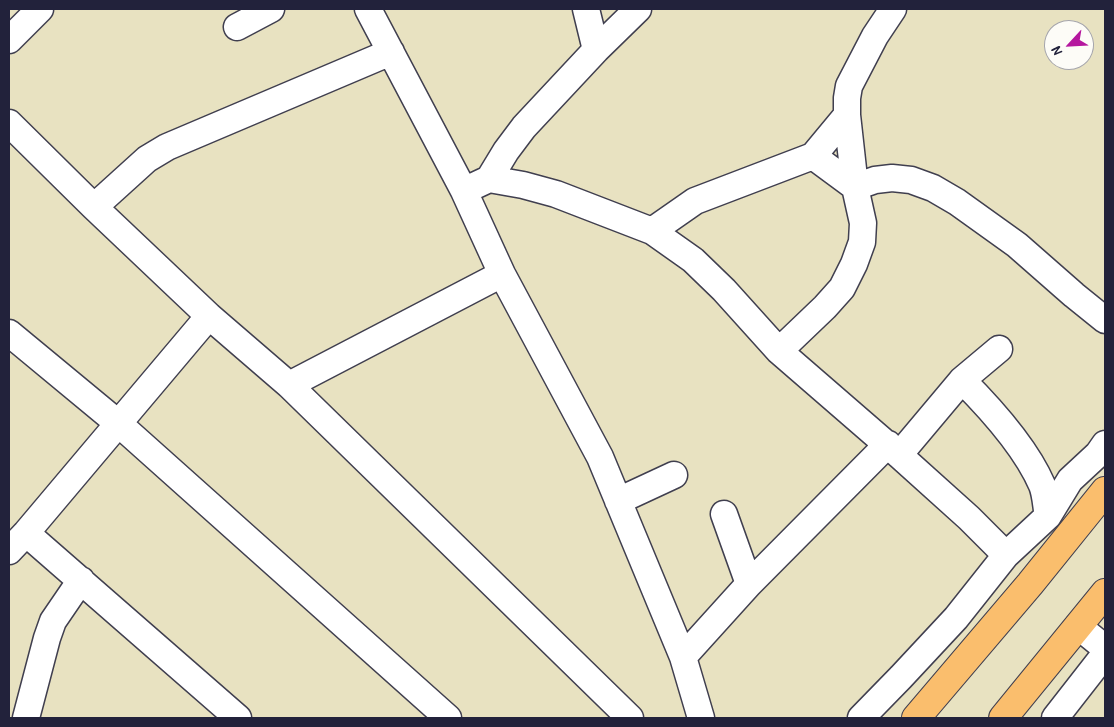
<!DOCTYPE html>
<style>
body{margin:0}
#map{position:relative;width:1114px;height:727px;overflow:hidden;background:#e8e2c1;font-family:"Patrick Hand",sans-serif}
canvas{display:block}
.frame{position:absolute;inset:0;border:10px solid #22223b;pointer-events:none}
.north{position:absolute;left:1044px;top:20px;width:50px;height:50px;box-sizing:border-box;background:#fdfcf7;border:1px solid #a5a5ac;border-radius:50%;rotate:245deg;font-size:14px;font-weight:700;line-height:20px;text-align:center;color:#22223b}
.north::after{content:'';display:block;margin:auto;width:18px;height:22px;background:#b5179e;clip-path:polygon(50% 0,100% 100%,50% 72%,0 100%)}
</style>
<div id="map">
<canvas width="1114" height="727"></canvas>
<div class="frame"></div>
<div class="north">N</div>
</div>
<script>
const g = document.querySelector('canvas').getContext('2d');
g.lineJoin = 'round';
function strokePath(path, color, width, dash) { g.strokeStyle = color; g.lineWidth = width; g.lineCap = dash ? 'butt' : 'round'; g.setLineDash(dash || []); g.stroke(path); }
const minor = new Path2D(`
 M368,9l96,182 38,83 98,183 83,200 18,61
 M237,27l34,-18
 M9,40l31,-31
 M596,50l42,-41
 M9,123l85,84 115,109 80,69 341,333
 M813,156l42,31 20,-7 17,-2 19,2 22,8 24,14 60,43 57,50 31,25
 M489,179l34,6 33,9 96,37 41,29 31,30 55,61 120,104 70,63 37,37
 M474,186l15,-7 17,-28 18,-24 72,-77 -10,-41
 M94,207l53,-48 20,-12 224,-95
 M652,231l43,-30 118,-45 34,-41
 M9,333l110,91 329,294
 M779,351l46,-44 17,-19 12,-24 8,-22 1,-19 -8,-36 -8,-72v-17l2,-12 26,-50 18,-27
 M962,380c28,28 64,68 80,105 4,10 4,22 6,31
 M289,385l213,-111
 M899,455l63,-75 37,-31
 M618,501l56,-26
 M724,514l25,70
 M26,533l212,185
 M9,551l17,-18 183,-217
 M1078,626l27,22
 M683,657l66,-73 139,-140
 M26,718l21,-80 6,-17 28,-41
 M861,718l40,-41 55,-59 50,-63 42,-39 22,-36 28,-26 7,-10
 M1055,718l50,-64`);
const major = new Path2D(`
 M916,718l114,-134 75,-93
 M1003,718l102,-125`);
strokePath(minor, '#403f4f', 29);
strokePath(major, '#403f4f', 30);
strokePath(minor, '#fff', 26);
strokePath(major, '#fabe6d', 28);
</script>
